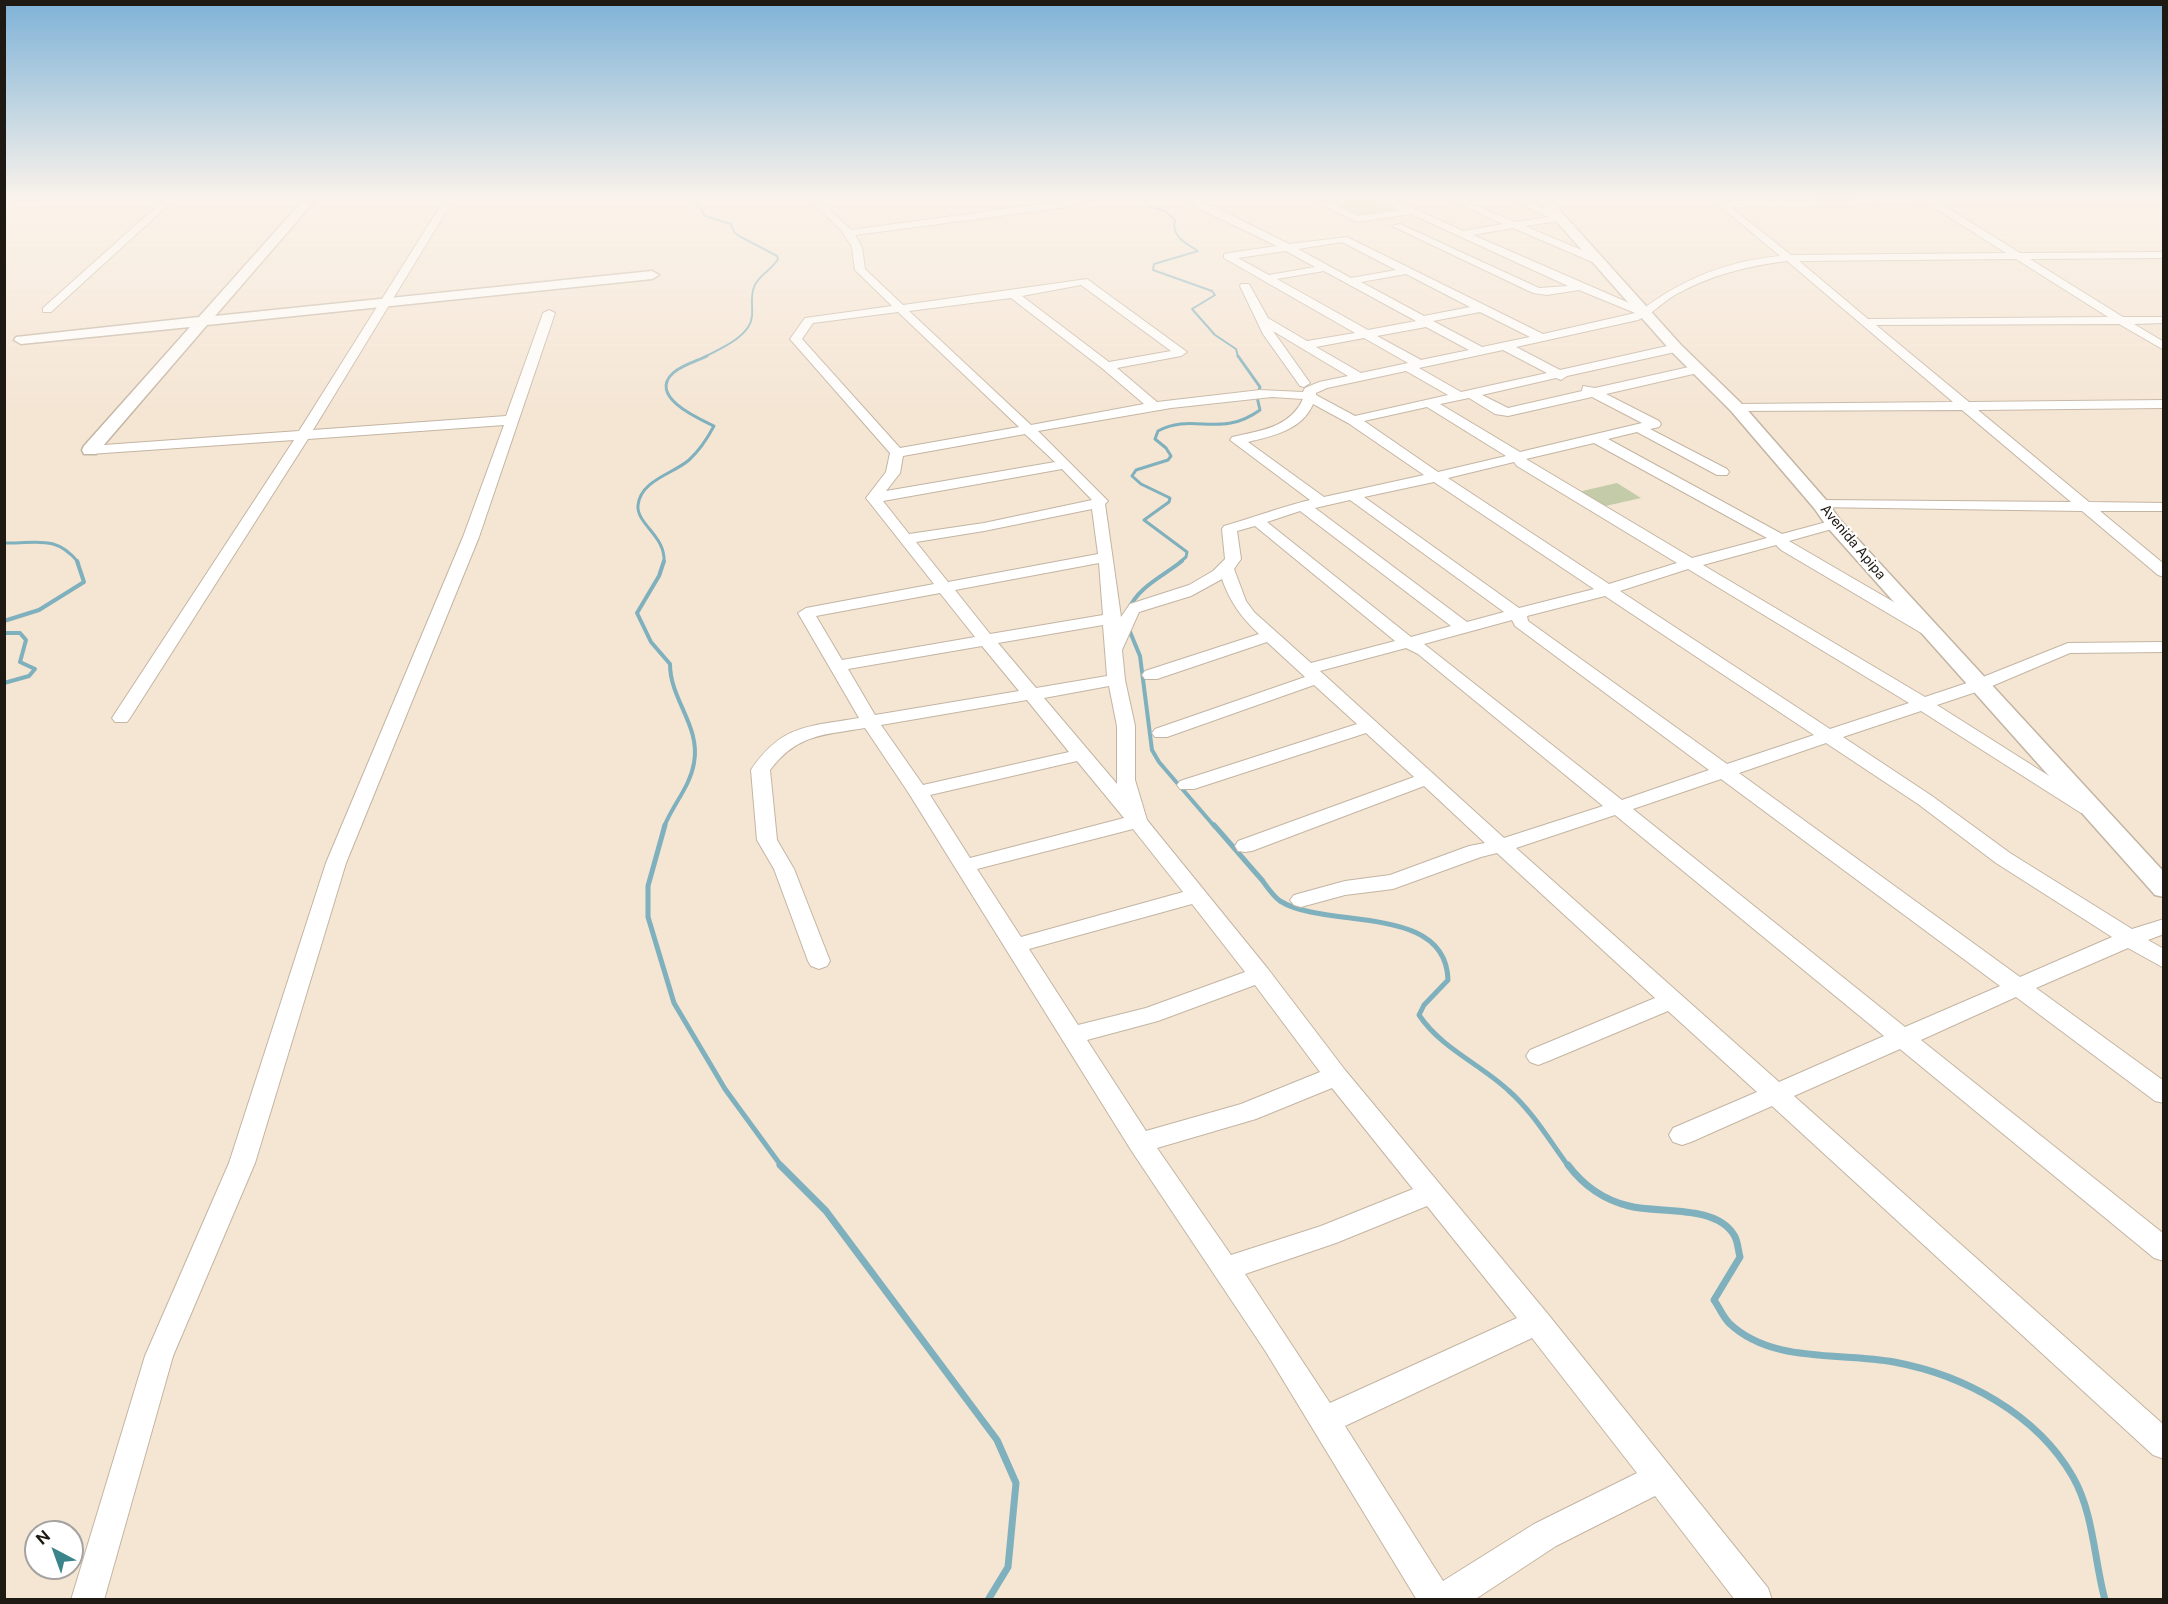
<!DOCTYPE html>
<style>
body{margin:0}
#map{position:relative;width:2168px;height:1604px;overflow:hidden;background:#f5e5d3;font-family:"Public Sans",sans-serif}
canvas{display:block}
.frame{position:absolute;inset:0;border:6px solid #1f1913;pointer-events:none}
.north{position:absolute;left:24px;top:1520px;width:60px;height:60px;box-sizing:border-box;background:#fff;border:2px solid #a5a3a1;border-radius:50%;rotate:319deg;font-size:16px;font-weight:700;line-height:24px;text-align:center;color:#1f1913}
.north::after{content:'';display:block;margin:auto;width:21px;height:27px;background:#3c848b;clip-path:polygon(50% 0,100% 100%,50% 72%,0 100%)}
</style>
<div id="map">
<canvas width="2168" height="1604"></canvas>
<div class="frame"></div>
<div class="north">N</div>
</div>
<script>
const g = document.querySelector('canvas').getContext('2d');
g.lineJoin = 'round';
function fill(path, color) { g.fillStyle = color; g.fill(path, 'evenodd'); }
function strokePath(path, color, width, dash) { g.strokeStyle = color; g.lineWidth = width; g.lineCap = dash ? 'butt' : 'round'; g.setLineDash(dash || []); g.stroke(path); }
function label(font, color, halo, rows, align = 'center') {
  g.font = font + ' "Public Sans",sans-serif'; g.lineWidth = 4.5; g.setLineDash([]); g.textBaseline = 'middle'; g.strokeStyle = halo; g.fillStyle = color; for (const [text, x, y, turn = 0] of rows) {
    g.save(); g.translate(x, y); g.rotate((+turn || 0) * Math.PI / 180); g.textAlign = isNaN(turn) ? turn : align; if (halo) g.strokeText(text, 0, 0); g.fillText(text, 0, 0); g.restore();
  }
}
const green = new Path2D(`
 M1371,198l28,13 -41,7 -27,-14z
 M1617,483l24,15 -40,9 -23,-15z`);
const streamFar4 = new Path2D(`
 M686,197l14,10 5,9 26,8 3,8 5,4 38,20 1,3c-6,11 -20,16 -24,28 -4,10 -1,19 -2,29 -1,20 -32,33 -48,41
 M1147,206l18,5 10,9c-4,17 11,23 23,31l-44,13 -1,6 59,21 3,4 -23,14 23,26 21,14 2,8`);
const streamFar3 = new Path2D(`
 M4,543c32,1 51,-9 74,19
 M664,562c2,-26 -28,-38 -26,-57 3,-25 35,-31 51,-45 11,-10 18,-21 25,-34 -17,-8 -66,-30 -41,-53 9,-8 24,-12 34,-17
 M1180,562l6,-5 1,-5 -43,-32 25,-18 1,-4 -29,-14 -9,-8 4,-6 32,-10 3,-4 -5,-8 -11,-9 3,-8c35,-19 62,8 102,-21l-3,-13 3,-10 -22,-31`);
const streamFar2 = new Path2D(`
 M664,561l-5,15 -22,37 14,29 19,22c0,36 31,62 24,99 -4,24 -21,41 -30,64
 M1128,610c11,-24 34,-33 54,-49
 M4,621l35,-11 45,-28 -7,-21
 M1128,627l12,29 12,94 7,12 56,65
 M4,633h16l6,7 -6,22 15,7 -6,7 -25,7`);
const streamFar1 = new Path2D(`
 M665,825l-17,61v31l26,86 51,86 57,78
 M1214,825c16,18 32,37 48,55 5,7 11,16 18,21 47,29 166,2 168,79l-24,25 -5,10c22,33 61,49 89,75 25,22 41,50 61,77`);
const stream = new Path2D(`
 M780,1165l46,46 171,229 19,43 -8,84 -20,33
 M1568,1165c15,20 36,35 61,41 30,8 86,-2 105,29 4,6 4,15 6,22l-26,43c5,7 9,17 15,23 43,41 111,29 165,39 70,13 143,52 179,115 21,37 21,83 32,123`);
const minor = new Path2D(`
 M4,197h41l-4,3 -37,2z
 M167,197h10l-126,115h-8v-4z
 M446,197h9l-142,233 193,-14 37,-103 6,-3 6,3 -76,224 -133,326 -91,300 -82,193 -69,244h-33l74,-244 84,-193 97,-300 137,-326 41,-112 -196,14 -178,279 -3,4h-12l-3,-4 182,-278 -204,14 -7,-4 7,-4 209,-15z
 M806,197h10l35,33 240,-33 -1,3 -15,6 -220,29 7,12 3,22 38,36 184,-26 100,73 -6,4 -64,12 40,34 103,-12 43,2 2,-4 14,-6 29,-6 -75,-45 37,52 -6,4 -4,-1 -37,-52 -23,-48 1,-2h8l19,34 39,23 48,-8 -131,-75v-4l4,-1 49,-7 -83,-40 -9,-9h10l94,47 58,-7 196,97 92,-21 -56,-23 -32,5 -14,-2 -141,-67 8,-2 139,64 29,-2 -157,-72 -54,8 -38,-19 8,-2 31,15 43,-6 -24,-13h12l74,34 40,-7 -60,-27h13l59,25 33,-5 -41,-20h13l44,21 -5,3 -34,5 80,34v4h-8l-84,-36 -40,7 170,74c41,-31 85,-48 137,-53l-71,-59h10l5,4 440,-3v6l-221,1 77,48 144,-1v6l-134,1 93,58h41v6l-30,1 30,18v8l-45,-26 -243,1 93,77 195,-2v8l-186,2 111,92 75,1v8h-64l64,53v13l-6,-2 -76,-64 -267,-4 -2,-3 7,-4 251,2 -109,-92 -230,1 -1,-3 1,-3 5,-1 216,-2 -166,-141c-40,5 -77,14 -112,34 -15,9 -21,18 -37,25l-122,27 44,23 116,-26 4,1v6l-113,25 -6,4 -5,-2 -74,17 26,13 74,-17 1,-5 12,2 103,-23 4,1v6l-96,22 53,27 2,3 -2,3 -9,2 77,40 2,3 -2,3h-10l-80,-43 -29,7 174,95 52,-14 5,1 2,3 -2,3 -50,14 146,85 2,4 -2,4h-12l-142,-84 -5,-5 -73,20 222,132 48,-16 95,-38 96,-1v10l-94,1 -85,36 -48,16 158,100 3,4 -3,4h-14l-160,-102 -78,26 89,59 78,57 122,76 32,-10v15l-16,6 16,9v19l-36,-20 -92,40 128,93v22l-9,-2 -139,-104 -95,43 243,194v27l-10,-3 -254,-209 -106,47 370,329v34l-11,-4 -381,-349 -81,36 -9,3 -9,-3 -4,-7 4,-7 84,-36 -89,-81 -122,51 -8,3 -8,-3 -4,-6 4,-6 125,-52 -158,-145 -16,4 -88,32 -48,6 -44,12 -7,-2 -4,-5 4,-5 51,-14 45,-6 79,-29 16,-3 -61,-57 -172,65 -7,1 -7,-1 -3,-5 3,-5 176,-64 -48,-44 -172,56h-14l-3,-4 3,-4 177,-57 -43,-39 -147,52h-12l-3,-4 3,-4 150,-52 -38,-35 -110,37h-12l-3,-4 3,-4 114,-37c-18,-17 -29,-32 -37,-55l-31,17 -52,16 -17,38 3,30 10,46v54l12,40 121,149 77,101 202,243 221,275 4,12h-37l-80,-104 -99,50 -82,54h-57l-151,-248 -135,-202 -223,-358 -43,-64c-42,7 -68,6 -95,42l7,70 17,29 36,92 -3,5 -8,3 -8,-3 -3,-5 -34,-92 -17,-29 -6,-70c31,-46 57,-43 108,-52l-61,-105 8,-5 128,-24 -68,-86 20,-26 4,-19 -100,-114 15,-21 87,-12 -37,-36 -3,-23 -11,-17zM1930,205l76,48 -215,2 -60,-48zM1342,242l54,28 -45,8 -53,-29zM1286,251l29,16 -46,8 -31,-17zM2016,259l92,58 -240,2 -69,-58zM1324,271l92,50 -48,9 -91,-51zM1406,274l64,33 -46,9 -63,-34zM1081,285l90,66 -62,11 -87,-66zM1011,298l92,71 41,35 -113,21 -122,-114zM898,312l121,115 -119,21 -98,-109 11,-16zM1480,312l50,25 -48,10 -49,-26zM1426,327l43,23 -48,10 -44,-24zM1364,338l44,25 -47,10 -45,-26zM1503,350l44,23 -86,19 -42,-24zM1406,371l42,24 -93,21 -39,-21v-2l11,-5zM1272,397l31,2c-13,29 -44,32 -71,38l-2,3 80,60c-30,7 -57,18 -86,26l-2,3 3,30 -12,12 -24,14 -59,19 -9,13 -16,-113 3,-3 -70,-70 133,-23zM1592,397l50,26 -122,29 -80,-48 29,-6 26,16 13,2zM1313,404l35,19 76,52 -100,22 -76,-55c25,-6 54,-12 65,-38zM1427,407l79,49 -68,16 -74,-51zM1025,434l30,28 -169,29 14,-18 3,-17zM1594,443l173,95 -75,20 -166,-99zM1514,462l3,4 160,97 -68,21 -161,-106zM1062,469l30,31 -108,23 -75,11 -26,-33zM1434,482l160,107 -75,19 -155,-111zM1350,500l154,112 -37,10 -152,-114zM1092,509l6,45 -150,28 -32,-40 68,-11zM1300,511l151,115 -40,11 -144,-115zM1255,526l140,115 -84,22 -57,-51 -8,-11 -12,-32 7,-10 -4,-28zM1099,563l4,52 -113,19 -35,-44zM1688,569l221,134 -79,26 -210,-138zM940,593l35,44 -133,23 -26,-44zM1605,596l209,139 -87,29 -199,-143 -1,-5zM1512,620l3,6 194,144 -87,30 -198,-156zM1103,625l4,51 -71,12 -38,-45zM982,646l37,45 -144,24 -27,-46zM1406,648l12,6 185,152 -99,32 -184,-167zM1109,686l8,40v58l-73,-86zM1027,700l42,52 -146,33 -42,-60zM1826,743l92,61 78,59 116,74 -92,40 -281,-204zM1077,761l47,57 -154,40 -40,-63zM1721,779l279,207 -95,41 -272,-218zM1615,815l269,221 -105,46 -263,-234zM1133,829l50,63 -162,45 -44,-68zM1192,904l53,68 -99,36 -68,17 -49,-76zM1255,985l65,87 -79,32 -95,27 -59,-91 71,-19zM1332,1088l81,101 -92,37 -90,29 -74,-107 99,-29zM1427,1206l90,112 -187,85 -85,-129 91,-31zM1532,1338l105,135 -103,51 -91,57 -98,-155z`);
const tertiary = new Path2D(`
 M306,197h12l-103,119 437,-45 7,4 -7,4 -445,46 -111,129h-12l-2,-4 2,-4 106,-119 -169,17 -7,-4 2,-3 183,-20z
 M1535,197h13l133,148 62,60 83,95 14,20 324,352v25l-9,-2 -327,-367 -14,-20 -83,-97 -60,-60z`);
const farStreetnames = [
 ["Avenida Apipa",1853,542,50]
];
fill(green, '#c3cba9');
strokePath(streamFar4, '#7fb0bd', 2);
strokePath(streamFar3, '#7fb0bd', 3);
strokePath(streamFar2, '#7fb0bd', 4);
strokePath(streamFar1, '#7fb0bd', 5);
strokePath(stream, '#7fb0bd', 7);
strokePath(minor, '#c3b5a3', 2);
strokePath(tertiary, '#c3b5a3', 3);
fill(minor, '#fff');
fill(tertiary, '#fff');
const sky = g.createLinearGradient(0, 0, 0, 422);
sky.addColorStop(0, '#7eb2d7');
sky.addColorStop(0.47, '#faf3eb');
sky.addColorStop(1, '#faf3eb00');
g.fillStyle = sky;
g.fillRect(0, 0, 2168, 422);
label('14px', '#1f1913', '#fff', farStreetnames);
</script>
